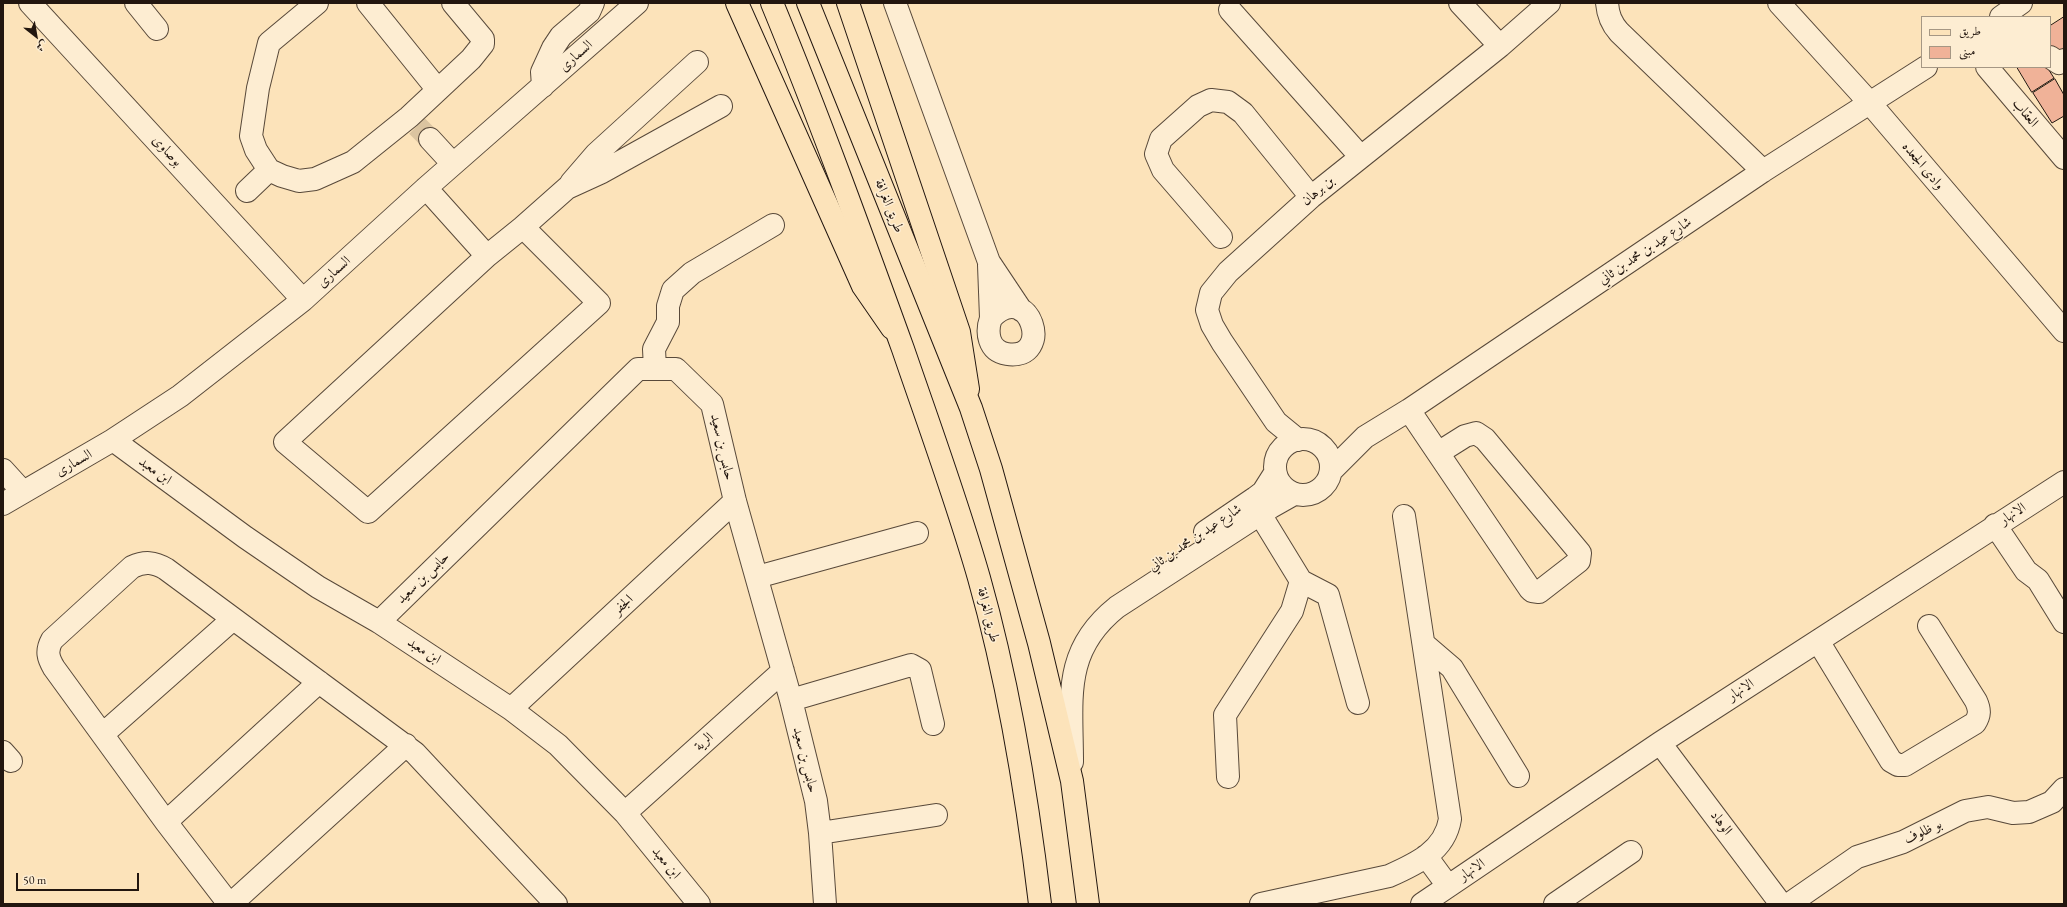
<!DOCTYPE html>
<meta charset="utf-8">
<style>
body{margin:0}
#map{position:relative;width:2067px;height:907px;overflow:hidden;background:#fce3ba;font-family:"EB Garamond",Amiri,serif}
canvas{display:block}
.frame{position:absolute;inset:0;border:4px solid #22160f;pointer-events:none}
.legend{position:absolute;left:1921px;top:16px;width:130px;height:52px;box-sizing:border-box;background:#fdedd2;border:1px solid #a59784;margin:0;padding:5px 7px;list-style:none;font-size:12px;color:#22160f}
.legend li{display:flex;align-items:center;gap:8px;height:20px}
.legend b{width:20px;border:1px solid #a59784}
.north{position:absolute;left:16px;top:16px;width:40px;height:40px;-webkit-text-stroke:3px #fdedd2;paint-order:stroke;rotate:149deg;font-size:11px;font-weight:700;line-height:16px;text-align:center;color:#22160f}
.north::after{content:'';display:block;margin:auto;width:14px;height:18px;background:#22160f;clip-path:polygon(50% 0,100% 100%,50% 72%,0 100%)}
.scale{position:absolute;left:16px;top:873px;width:123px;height:18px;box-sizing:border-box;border:2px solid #22160f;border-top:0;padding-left:5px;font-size:12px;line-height:14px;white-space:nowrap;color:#22160f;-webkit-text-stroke:3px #fdedd2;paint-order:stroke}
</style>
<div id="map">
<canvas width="2067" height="907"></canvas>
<div class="frame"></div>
<ul class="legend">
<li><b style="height:5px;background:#fce3ba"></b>طريق</li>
<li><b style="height:11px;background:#f0b298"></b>مبنى</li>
</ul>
<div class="north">ش</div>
<div class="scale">50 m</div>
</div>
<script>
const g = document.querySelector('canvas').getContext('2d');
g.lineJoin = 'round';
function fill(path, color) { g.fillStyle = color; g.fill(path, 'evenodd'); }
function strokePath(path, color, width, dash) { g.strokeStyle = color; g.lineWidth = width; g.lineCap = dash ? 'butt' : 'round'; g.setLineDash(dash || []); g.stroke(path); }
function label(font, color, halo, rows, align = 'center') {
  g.font = font + ' "EB Garamond",Amiri,serif'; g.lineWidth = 3; g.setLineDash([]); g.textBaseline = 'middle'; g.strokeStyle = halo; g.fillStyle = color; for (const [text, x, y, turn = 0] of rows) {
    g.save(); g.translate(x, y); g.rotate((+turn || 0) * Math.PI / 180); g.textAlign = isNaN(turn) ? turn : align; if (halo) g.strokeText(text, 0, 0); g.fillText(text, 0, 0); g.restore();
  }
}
const building = new Path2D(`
 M2064,17v31l-10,7 -4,-6v-23z
 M2017,67h30l7,11 -22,14z
 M2055,79l9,16v21l-12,7 -19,-30z`);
const minorTunnel = new Path2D(`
 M417,126l13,13`);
const minor = new Path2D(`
 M30,3l273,297
 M136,3l21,26
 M317,3l-48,40 -11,45 -7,48 5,14 13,20 13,6 17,5 16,-2 38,-17 56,-45 62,-58 12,-15v-5l-30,-36
 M368,3l70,87
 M895,3l94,259 32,48
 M1460,3l40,43
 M1607,3c1,12 4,20 12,29l144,139
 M1779,3l90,99 195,229
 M1230,10l130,146
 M2001,17l20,-14
 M2050,57l9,6 5,-3
 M1987,67l77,91
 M543,86l-1,-14 11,-24 8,-12 28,-24 4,-9
 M430,139l23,25
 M571,183l25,-29 101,-92
 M426,188l61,68 -202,186 83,70 231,-209 -76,-76 -36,29
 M247,191l22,-21
 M523,227l44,-39 35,-16 119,-66
 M1221,237l-58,-67 -7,-16 5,-15 37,-33 13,-6 17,2 15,11 68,84
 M989,265l2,53c-5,14 -3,33 16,36 48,7 23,-76 -16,-36
 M655,369l-1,-20 14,-27v-16l5,-16 19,-17 81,-48
 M1409,410l29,43
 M1476,433l9,6 95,114 -1,8 -40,31 -7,-1 -2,-2 -92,-136 27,-17z
 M1275 467a28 28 0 1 1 56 0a28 28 0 1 1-56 0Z
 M113,440l132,97 73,50 61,35 132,87 47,36 67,68 74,91
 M1298,440l-22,-18 -54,-80 -10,-17 -5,-15 4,-17 17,-21 83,-75 189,-151 49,-43
 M3,470l20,22
 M1331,471l34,-34 44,-27 354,-239 163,-104
 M3,504l110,-64 67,-44 123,-96 123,-112 211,-185
 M1260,514l41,67 27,14 30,108
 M1995,525l31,46 12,9 26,42
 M1205,532l50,-34 8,-6 12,-19
 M757,577l160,-44
 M379,622l259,-253h38l36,35 23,97 56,199 25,101 4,32 5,71
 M1818,641l73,120 7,4h7l70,-42c5,-8 5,-13 1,-22l-47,-75
 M1424,644l28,24 66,108
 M791,700l120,-35 9,5 13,54
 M511,709l224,-208
 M103,734l130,-115
 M1660,743l121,161
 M3,752l8,9
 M1072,762c0,-64 -10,-111 45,-155l154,-100 23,-13
 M1228,777l-3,-62 67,-104 9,-30
 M625,813l158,-142
 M166,822l153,-140
 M820,833l116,-18
 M1426,856l22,30
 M229,904l-63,-82 -112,-154c-6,-10 -8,-17 -2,-28l80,-73c13,-6 22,-5 34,2l249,184 141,151
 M231,904l175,-159
 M1261,904l128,-28c27,-12 56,-25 61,-57l-46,-303
 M1422,904l238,-161 404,-261
 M1555,904l76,-52
 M1789,904l68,-47 46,-15 62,-31 23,-4 25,6 16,-1 23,-10 12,-13`);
const major = new Path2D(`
 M737,3l126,283 29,42
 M848,3l111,329 9,57`);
const highway = new Path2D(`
 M772,3c47,114 89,230 131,346 26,76 54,152 76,229 30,106 48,217 61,326
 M808,3l163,405 20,61 48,174 33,138 16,123`);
const streetNames = [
 ["السمارى",576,56,-42],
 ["العقاب",2025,113,50],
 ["بوصاوى",167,151,47],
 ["وادى الجعده",1923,166,50],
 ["بن برهان",1318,191,-40],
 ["طريق الغرافة",889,206,68],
 ["شارع عيد بن محمد بن ثاني",1645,251,-34],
 ["السمارى",334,272,-42],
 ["حابس بن سعيد",722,447,77],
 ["السمارى",74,463,-30],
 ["ابن معبد",155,471,36],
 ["الانهار",2013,514,-33],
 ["شارع عيد بن محمد بن ثاني",1195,538,-34],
 ["حابس بن سعيد",423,578,-44],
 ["الجفر",623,605,-43],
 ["طريق الغرافة",988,615,76],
 ["ابن معبد",424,651,33],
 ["الانهار",1741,690,-33],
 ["الرية",704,742,-42],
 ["حابس بن سعيد",805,760,76],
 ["الوهاد",1721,823,53],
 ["بو ظلوف",1923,832,-26],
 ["ابن معبد",666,863,51],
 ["الانهار",1472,870,-34]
];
fill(building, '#f0b298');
strokePath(building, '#22160f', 1);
strokePath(minorTunnel, '#dbc4a0', 22, [22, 11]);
strokePath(minor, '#58493a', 24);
strokePath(major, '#22160f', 24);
strokePath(highway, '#22160f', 24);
strokePath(minor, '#fdedd2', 22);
strokePath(major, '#fce3ba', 22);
strokePath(highway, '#fce3ba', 22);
label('14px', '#22160f', '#fdedd2', streetNames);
</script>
